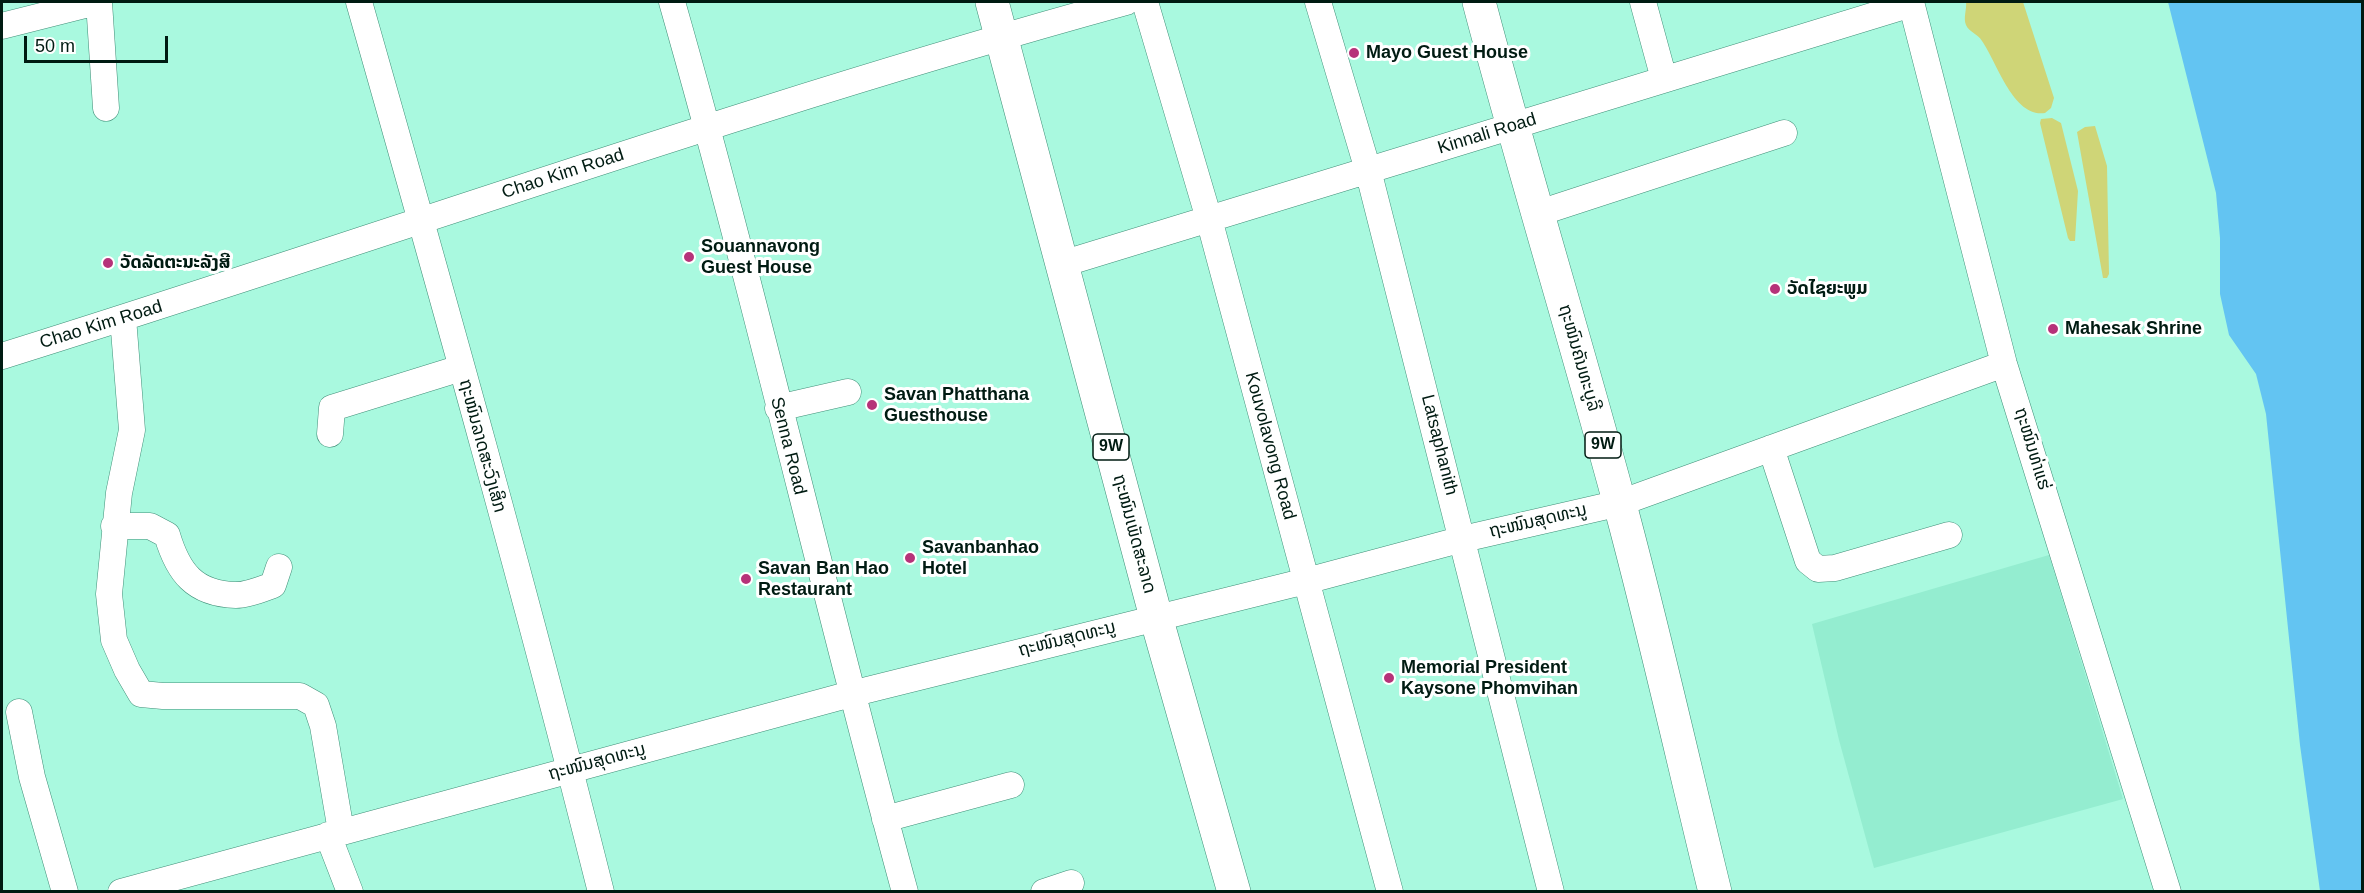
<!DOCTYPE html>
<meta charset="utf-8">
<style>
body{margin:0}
#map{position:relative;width:2364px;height:893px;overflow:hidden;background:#a9f9df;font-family:Arial,sans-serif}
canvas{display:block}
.frame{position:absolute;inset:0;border:3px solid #001b12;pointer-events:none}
.scale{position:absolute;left:24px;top:36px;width:144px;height:27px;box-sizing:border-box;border:3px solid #001b12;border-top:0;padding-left:8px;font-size:18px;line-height:21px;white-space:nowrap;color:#001b12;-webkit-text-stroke:4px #fff;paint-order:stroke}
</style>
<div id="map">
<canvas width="2364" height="893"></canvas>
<div class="frame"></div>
<div class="scale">50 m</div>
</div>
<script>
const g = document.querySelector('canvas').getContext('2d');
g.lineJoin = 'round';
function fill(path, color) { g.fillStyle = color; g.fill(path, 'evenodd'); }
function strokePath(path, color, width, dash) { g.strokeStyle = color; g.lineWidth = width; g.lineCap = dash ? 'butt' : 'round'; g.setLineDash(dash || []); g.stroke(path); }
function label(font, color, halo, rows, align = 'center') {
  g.font = font + ' Arial,"Noto Sans Lao",sans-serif'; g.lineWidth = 6; g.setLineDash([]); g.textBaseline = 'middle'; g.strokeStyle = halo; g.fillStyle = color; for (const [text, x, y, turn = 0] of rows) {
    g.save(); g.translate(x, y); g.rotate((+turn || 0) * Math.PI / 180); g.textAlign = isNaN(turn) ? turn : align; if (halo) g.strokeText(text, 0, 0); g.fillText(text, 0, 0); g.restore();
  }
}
const built = new Path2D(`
 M2049,555l74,244 -249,69 -35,-128 -27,-116z`);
const green = new Path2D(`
 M1966,2h57l31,96 -3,10 -6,5c-32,5 -48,-51 -63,-72 -4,-7 -13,-9 -16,-16 -3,-7 1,-16 0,-23z
 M2052,118l9,5 17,68 -3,50h-5l-2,-3 -28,-115 1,-4z
 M2095,126l12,40 2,108 -2,4h-4l-26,-146 8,-5z`);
const water = new Path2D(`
 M2168,2h194v889h-42l-20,-146 -34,-331 -10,-40 -27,-39 -9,-41v-56l-4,-45z`);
const minor = new Path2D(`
 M99,2l7,106
 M359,2c84,295 167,591 242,890
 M672,2c84,294 152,594 233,890
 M1145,2l64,217 181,673
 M1318,2l50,168 183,722
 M1643,2l21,77
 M1911,2l93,362 164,528
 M2,26l95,-24
 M1539,213l245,-80
 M1062,264l849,-260
 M123,318l9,112 -13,63 -10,101 5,46 13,30 14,24 22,2h137l16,9 7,21 18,105
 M2,356c375,-117 745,-250 1124,-354
 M778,408l70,-16
 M330,434l2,-26 129,-40
 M1771,448l37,113 10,8 17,-1 114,-33
 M114,526h36l17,9c11,37 27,59 69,60 12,0 26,-6 37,-10l6,-18
 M19,712l13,65 33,115
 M885,819l126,-34
 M328,835l22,57
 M121,892l730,-198 455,-113 157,-42 157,-36 384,-139
 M1044,892l27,-9`);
const major = new Path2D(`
 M992,2l164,615 78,275
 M1479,2c44,167 95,332 140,499 35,129 64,260 96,391`);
const markers = [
 [1354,53,6,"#b63279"],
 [689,257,6,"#b63279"],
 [108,263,6,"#b63279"],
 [1775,289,6,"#b63279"],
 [2053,329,6,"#b63279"],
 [872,405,6,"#b63279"],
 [910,558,6,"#b63279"],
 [746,579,6,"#b63279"],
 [1389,678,6,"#b63279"]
];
const shields = [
 [1603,445,36],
 [1111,447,36]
];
const shieldNames = [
 ["9W",1603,445],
 ["9W",1111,447]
];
const poiNames = [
 ["Mayo Guest House",1366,53],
 ["Souannavong",701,247],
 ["Guest House",701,268],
 ["ວັດລັດຕະນະລັງສີ",120,263],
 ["ວັດໄຊຍະພູມ",1787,289],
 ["Mahesak Shrine",2065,329],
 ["Savan Phatthana",884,395],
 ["Guesthouse",884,416],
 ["Savanbanhao",922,548],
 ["Hotel",922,569],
 ["Savan Ban Hao",758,569],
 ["Restaurant",758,590],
 ["Memorial President",1401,668],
 ["Kaysone Phomvihan",1401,689]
];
const streetNames = [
 ["Kinnali Road",1487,134,-17],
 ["Chao Kim Road",563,174,-18],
 ["Chao Kim Road",101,325,-17],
 ["ຖະໜົນຄັນທະບູລີ",1579,358,74],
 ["Latsaphanith",1439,445,76],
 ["ຖະໜົນລາດສະວົງເສິກ",482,446,75],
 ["Senna Road",788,446,76],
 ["Kouvolavong Road",1270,446,75],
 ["ຖະໜົນທ່າແຮ່",2032,449,73],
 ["ຖະໜົນສຸດທະນູ",1538,521,-13],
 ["ຖະໜົນເພັດສະລາດ",1134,534,75],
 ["ຖະໜົນສຸດທະນູ",1067,639,-14],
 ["ຖະໜົນສຸດທະນູ",597,762,-15]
];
fill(built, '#94edd0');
fill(green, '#cfd577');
fill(water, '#63c4f2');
strokePath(minor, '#408f78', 27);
strokePath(major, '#408f78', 34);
strokePath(minor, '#fff', 26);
strokePath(major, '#fff', 33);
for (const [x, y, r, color] of markers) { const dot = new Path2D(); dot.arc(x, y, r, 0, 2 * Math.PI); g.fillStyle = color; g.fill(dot); strokePath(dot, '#fff', 2); }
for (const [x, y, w] of shields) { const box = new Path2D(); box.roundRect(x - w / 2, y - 13, w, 26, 4.5); g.fillStyle = '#fff'; g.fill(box); strokePath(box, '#001b12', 1.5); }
label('bold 16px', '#001b12', null, shieldNames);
label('bold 18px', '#001b12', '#fff', poiNames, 'left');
label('18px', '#001b12', '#fff', streetNames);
</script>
